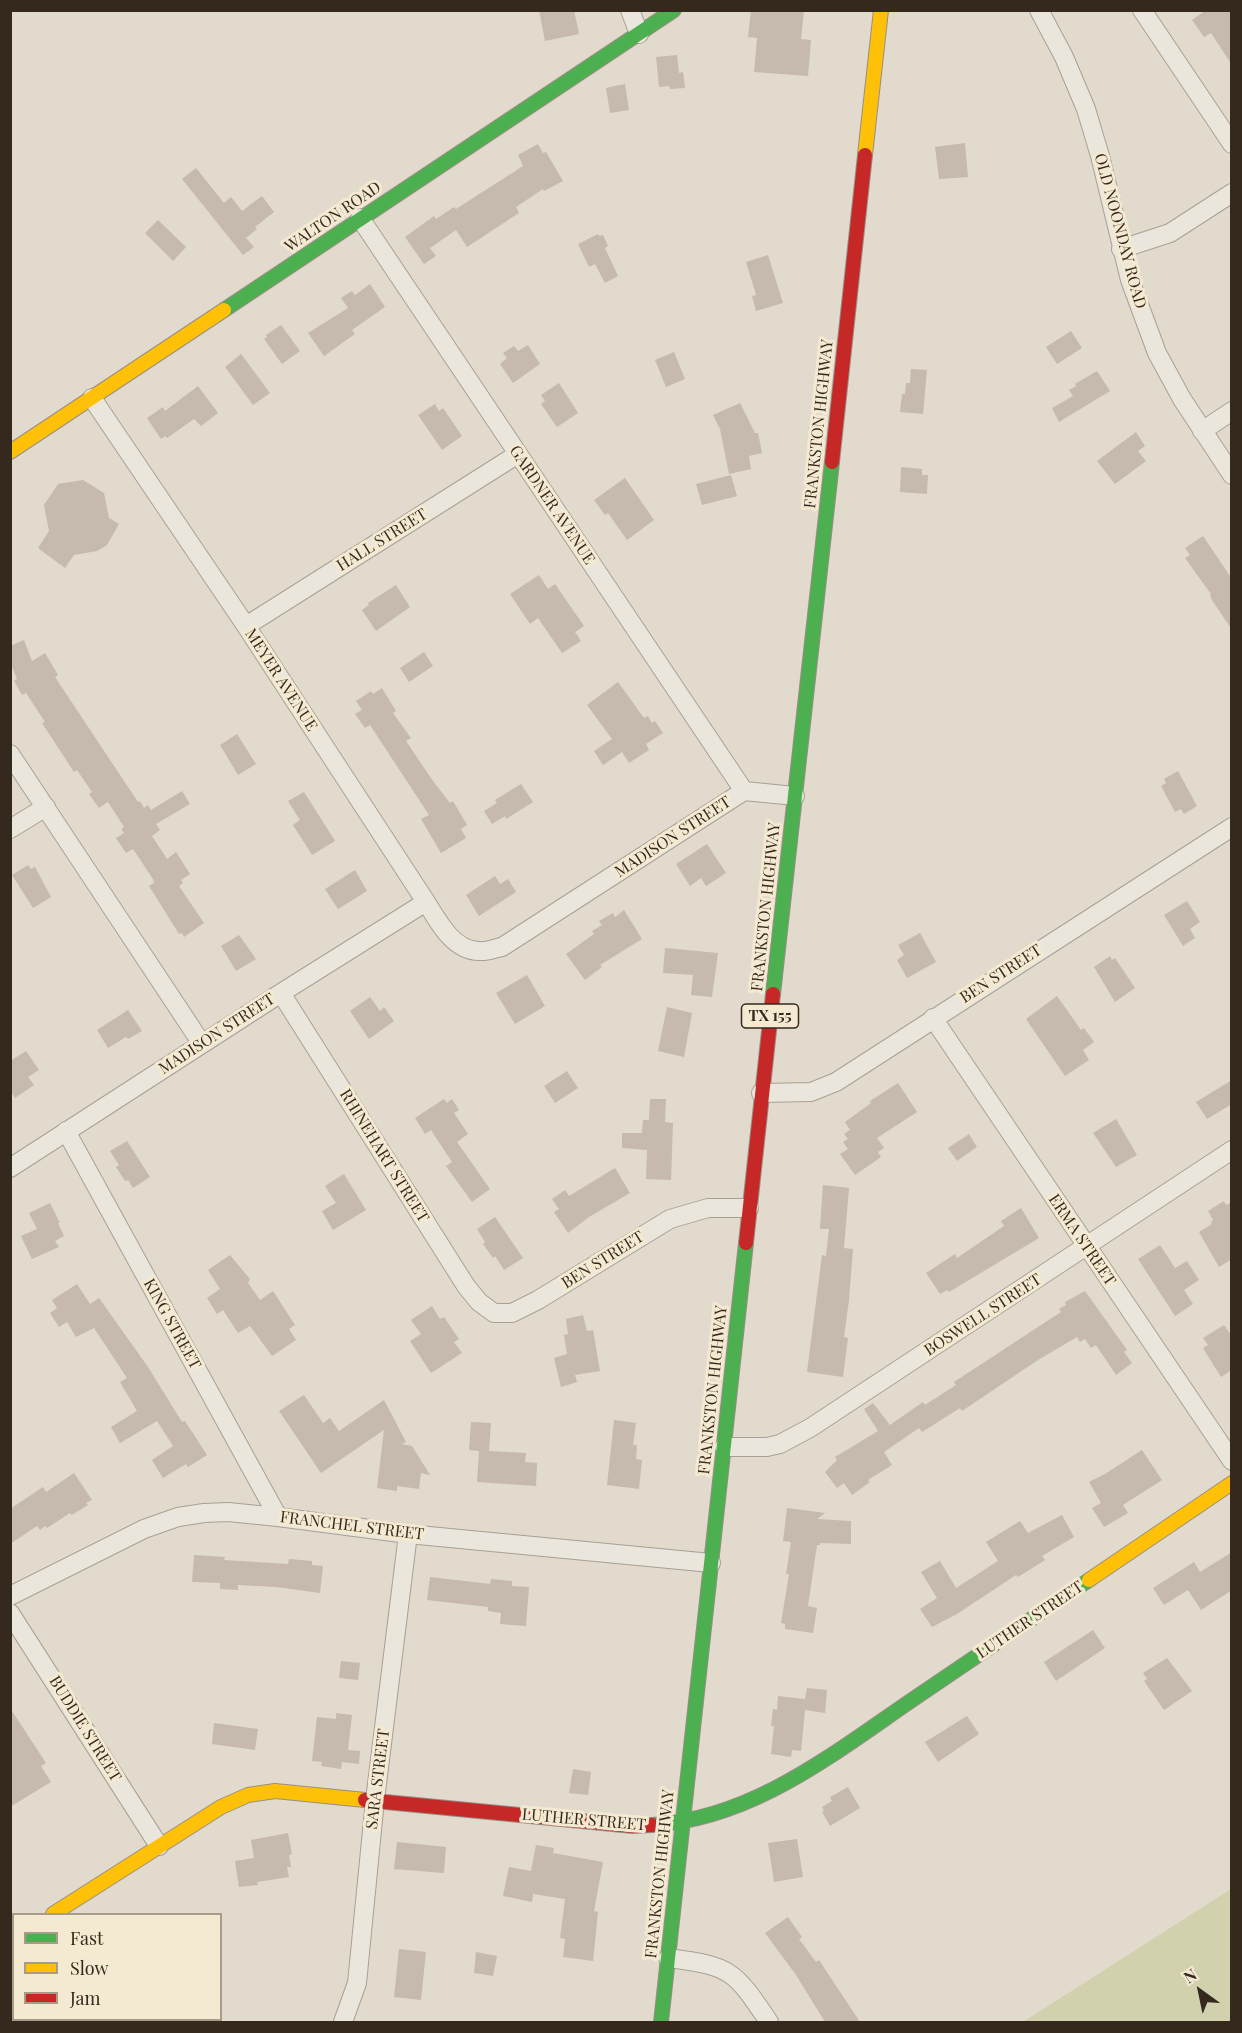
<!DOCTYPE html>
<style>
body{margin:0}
#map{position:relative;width:1242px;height:2033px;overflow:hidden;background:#e2dacc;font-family:"Playfair Display",serif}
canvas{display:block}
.frame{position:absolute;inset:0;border:12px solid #35281d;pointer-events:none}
.legend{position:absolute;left:12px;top:1913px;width:210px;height:108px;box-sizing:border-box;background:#f4e9d1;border:2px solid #a89c89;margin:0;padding:8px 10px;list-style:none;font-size:18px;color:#35281d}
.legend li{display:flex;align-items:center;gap:12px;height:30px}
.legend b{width:30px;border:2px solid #a89c89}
.north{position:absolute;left:1170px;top:1961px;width:60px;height:60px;-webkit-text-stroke:4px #f4e9d1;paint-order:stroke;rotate:327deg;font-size:16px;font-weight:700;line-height:24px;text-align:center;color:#35281d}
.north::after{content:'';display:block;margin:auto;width:21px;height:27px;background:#35281d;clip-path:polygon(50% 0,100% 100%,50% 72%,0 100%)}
</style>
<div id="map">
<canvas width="1242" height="2033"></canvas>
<div class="frame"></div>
<ul class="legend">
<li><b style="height:8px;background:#4caf50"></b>Fast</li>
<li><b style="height:8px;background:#ffc107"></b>Slow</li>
<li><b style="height:8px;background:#c62828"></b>Jam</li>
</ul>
<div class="north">N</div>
</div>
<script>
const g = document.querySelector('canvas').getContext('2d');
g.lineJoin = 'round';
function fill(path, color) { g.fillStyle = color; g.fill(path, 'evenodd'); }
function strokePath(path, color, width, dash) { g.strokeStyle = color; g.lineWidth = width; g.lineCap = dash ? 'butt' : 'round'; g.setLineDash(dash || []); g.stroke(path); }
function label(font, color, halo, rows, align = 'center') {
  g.font = font + ' "Playfair Display",serif'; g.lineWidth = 6; g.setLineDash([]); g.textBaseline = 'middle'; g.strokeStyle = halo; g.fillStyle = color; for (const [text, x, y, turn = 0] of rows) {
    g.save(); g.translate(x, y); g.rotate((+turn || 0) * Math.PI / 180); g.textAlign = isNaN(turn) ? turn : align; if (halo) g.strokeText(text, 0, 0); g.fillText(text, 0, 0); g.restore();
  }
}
const green = new Path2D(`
 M1231,1889v133h-208z`);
const building = new Path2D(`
 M539,10h35l5,24 -34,7z
 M751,10h53l-3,29 10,1 -3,36 -54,-4 3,-34 -9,-1z
 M1206,10h26v55l-21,-32 -7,4 -12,-17z
 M677,55l2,18 4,-1 2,16 -15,1 -1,-3 -10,1 -3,-30z
 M625,84l4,26 -19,3 -4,-25z
 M965,143l3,34 -29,2 -4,-32z
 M538,144l5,9 3,-1 17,29 -19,10 -1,-2 -27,18 3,6 -52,34 -11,-17 -26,18 6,8 -12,8 -19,-27 29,-21 2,3 18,-12 2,2 67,-43 -5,-11z
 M196,168l28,35 7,-6 11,14 20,-15 12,16 -19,15 2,2 -11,9 8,9 -11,8 -61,-76z
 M158,220l28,27 -13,14 -28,-28z
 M598,234l1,2 4,-1 5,11 -3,2 13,28 -13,7 -10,-19 -6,3 -11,-23z
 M768,255l15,48 -27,8 -4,-15 4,-1 -10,-33z
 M370,284l15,23 -33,23 3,4 -31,22 -16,-23 40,-25 -7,-10 11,-7 3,4z
 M281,325l19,26 -18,13 -18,-25 3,-2 -1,-2z
 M1071,331l11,17 -25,16 -11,-17z
 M528,345l12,19 -27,19 -13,-19 7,-6 -4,-5 11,-7 4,5z
 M674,352l11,27 -19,8 -11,-27z
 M241,354l29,39 -17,12 -28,-38z
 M911,369l16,1 -4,44 -23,-2 2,-18h3l1,-11h4z
 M1097,371l13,20 -51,31 -7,-14 21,-12 -4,-6 7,-4 -1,-2z
 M559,383l19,30 -21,14 -16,-23 4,-3 -4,-6z
 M198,386l20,27 -17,13 -7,-7 -27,19 -2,-2 -4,3 -14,-21 16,-11 2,4z
 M740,403l15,30h3l4,20 -13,3 2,13 -22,5 -9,-45 -7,-14z
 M435,404l4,7 4,-3 19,28 -20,14 -24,-35z
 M1136,432l9,14 -7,5 8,10 -31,23 -18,-23z
 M901,467l21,2v6h6l-1,19 -27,-2z
 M731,475l6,21 -35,9 -6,-21z
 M625,478l29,42 -27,20 -19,-27 -3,2 -11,-15z
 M83,480l21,13 5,25 10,6 -12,21 -10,6 -23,4 -9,13 -27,-20 11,-17 -5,-26 14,-21z
 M1203,536l29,43v51l-20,-30 -2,-5 1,-1 -26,-36 5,-3 -5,-7z
 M539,575l9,14 7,-5 29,42 -9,6 6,9 -19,12 -24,-35 -8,6 -20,-30z
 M396,585l14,22 -34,24 -14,-21 7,-5 -1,-2z
 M24,640l8,21 13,-8 13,22 -3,2 83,125 2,-1 4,7 4,-3 3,5 31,-19 8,13 -34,20 4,6 -8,6 15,23 9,-7 14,22 -9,6 2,3 -4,3 25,37 -20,14 -2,-4 -3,1 -30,-48 5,-3 -1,-4 -20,-30 -7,4 -10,-15 8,-5 -3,-4 3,-2 -16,-25 -9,6 -10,-14 3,-2 -15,-22 -3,2 -32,-49 3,-1 -19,-29 -4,2 -8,-14 3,-2 -7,-17v-16z
 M424,652l9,14 -24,16 -9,-14z
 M618,682l26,36 4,-2 4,7 3,-2 8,12 -17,11 3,6 -20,13 -7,-11 -19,13 -9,-14 18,-12 -25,-34z
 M382,688l14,23 -3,2 18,25 -5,3 27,40 17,22 3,-2 14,24 -6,4 5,9 -25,15 -20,-34 8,-4 -59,-90 -5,3 -10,-14 7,-4 -6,-9 15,-10 2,3z
 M237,734l19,30 -18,11 -18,-30z
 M1178,771l19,35 -13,8 -3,-5 -6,3 -14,-26 5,-3 -2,-4z
 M521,784l12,18 -27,17 -1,-3 -13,8 -8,-13 13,-8 -2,-3z
 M304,792l31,49 -23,14 -19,-30 7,-5 -12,-19z
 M707,844l19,29 -20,13 -5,-8 -11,8 -14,-22z
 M28,865l3,4 4,-2 16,30 -18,11 -21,-33z
 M355,870l12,21 -29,18 -13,-20z
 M495,876l5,8 8,-5 8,13 -37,24 -13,-21z
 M1187,901l13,21 -10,7 5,9 -12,8 -19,-31z
 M624,910l18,29 -42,26 2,2 -17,13 -19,-26 28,-20 -2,-3 10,-6 -3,-4 14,-8 2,4z
 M920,933l16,29 -29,16 -10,-18 7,-5 -6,-10z
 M239,935l17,24 -20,12 -15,-25z
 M665,948l53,5 -6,44 -21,-2 2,-20 -30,-2z
 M1110,956l2,4 3,-2 20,30 -20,14 -21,-35z
 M527,975l18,31 -30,18 -19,-31z
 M1057,996l24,34 3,-2 10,14 -11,8 6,10 -24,16 -39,-57z
 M370,997l10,14 4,-4 10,14 -25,18 -19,-28z
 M667,1007l25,6 -8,44 -26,-6z
 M128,1010l14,21 -14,8 -2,-2 -18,11 -11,-18z
 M26,1051l13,19 -11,7 6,8 -19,13 -5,-8v-29z
 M567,1071l11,17 -23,15 -11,-17z
 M1232,1080v24l-25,15 -11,-17z
 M898,1083l19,29 -40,26 7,10 -6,4 3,5 -26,18 -15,-21 8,-5 -5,-7 5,-3 -4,-5 6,-4 -5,-8 26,-19 -1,-2z
 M444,1099l3,4 5,-4 7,11 -5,3 14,21 -11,8 33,47 -18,13 -26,-36 6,-4 -21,-32 -6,4 -10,-16z
 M650,1099h16l-1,23 8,1 -2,57 -25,-1 1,-29 -25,-2v-15h20l1,-13h6z
 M1116,1119l21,36 -21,12 -23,-34z
 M969,1134l8,13 -20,14 -9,-13z
 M127,1141l23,36 -17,11 -5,-8 -3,1 -9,-14 3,-2 -9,-14z
 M615,1168l15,25 -41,24 -21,16 -14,-21 5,-3 -7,-10 13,-9 4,6z
 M344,1174l22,36 -33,20 -11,-19 14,-8 -11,-17z
 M823,1185l26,3 -5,60 9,1 -4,51 -5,37 4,1 -5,39 -36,-5 15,-117 4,1 3,-27h-9z
 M1224,1201l2,4 6,-3v57l-13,8 -20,-35 13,-8 -1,-2 2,-2 -5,-9z
 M50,1203l10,20h-2l6,13 -9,5 4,6 -27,12 -11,-23 16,-7 -8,-16z
 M1021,1208l18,30 -90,54 -2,-2 -7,4 -14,-21 29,-19 2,4 47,-32 -3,-5z
 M495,1217l28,41 -19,12 -9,-14 -2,2 -10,-14 2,-2 -8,-13z
 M1160,1245l15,23 12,-7 12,19 -15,10 9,14 -18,12 -37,-57z
 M230,1255l20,24 -2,4 12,17 13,-9 22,34 -6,4 7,11 -24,16 -22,-30 -12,7 -15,-23 -6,4 -10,-16 13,-9 -12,-19z
 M77,1284l13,20 9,-6 49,69 34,55 3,-1 22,34 -19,12 -2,-3 -23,14 -11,-18 21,-14 -16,-25 -37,22 -9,-16 26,-16 -17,-29 7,-4 -33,-50 -18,9 -9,-15 -8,5 -9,-14 7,-5 -5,-8z
 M1085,1291l42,59 -3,2 8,11 -16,12 -20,-30 -5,3 -6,-9 -5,3 -3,-5 -39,23 -76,51 -2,-3 -38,24 -3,-4 -35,24 8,13 -24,15 2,2 -18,13 -8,-12 -7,5 -12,-16 12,-12 -2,-3 43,-26 -14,-22 9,-6 17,22 33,-23 2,3 31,-20 -2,-3 107,-70 -2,-3 7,-4 -1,-3z
 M432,1306l8,13 4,-2 15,22 -5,3 8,11 -31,20 -21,-32 11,-7 -10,-14z
 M583,1315l4,16 6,-1 7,41 -25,4 2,7 -16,5 -7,-29 13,-4 -3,-19 4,-1 -2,-15z
 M1224,1325l8,11v34l-11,7 -18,-29 5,-3 -5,-7z
 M304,1395l19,28 7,-5 9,13 45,-31 22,42 -5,2 11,2 18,29 -9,-2 -2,16 -22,-3v5l-20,-3 7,-58 -63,43 -42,-62z
 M614,1420l22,3 -3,22h4l-1,14 6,1 -3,29 -32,-4z
 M471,1422l20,1 -2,28 37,2 -1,9 12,1 -1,23 -59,-4 2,-31 -10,-1z
 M1142,1450l20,30 -39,25 5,8 -24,14 -12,-19 9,-5 -12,-21 16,-8z
 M74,1473l18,27 -6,3 2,2 -16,10 -2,-2 -23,15 -2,-2 -5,4 -3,-4 -27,18v-35l33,-22 3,5z
 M787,1508l38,5 -8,6 34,2v23l-31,-1v2h-3l-9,61 9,2 -4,25 -28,-4v-5l-4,-1 8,-49h-3l5,-32 -8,-1z
 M1062,1515l12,22 -32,19 3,4 -27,17 -2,-2 -59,39 -25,13 -12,-18 17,-11 -16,-26 19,-11 16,27 42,-27 -12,-19 34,-21 8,12z
 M1232,1552v38l-31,20 -13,-20 -24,15 -11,-17 41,-26 6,10z
 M194,1555l31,2 -1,3 64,4 1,-5 23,2v4l11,1 -3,27 -44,-6 -38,-2v5l-18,-1v-6l-28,-1z
 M430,1577l60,7 1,-5 21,2v5l17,1 -3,39 -26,-2 1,-11 -13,-2v-4l-61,-7z
 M1093,1630l12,18 -49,33 -12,-19z
 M1167,1658l25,33 -28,19 -20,-29 3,-2 -4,-6z
 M341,1661l19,2 -2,17 -19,-2z
 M807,1688l20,2 -2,23 -20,-3 -4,41 -9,-1 -1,7 -20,-3 3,-28h-3l2,-17 4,1 1,-14 27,3z
 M10,1708l36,55 -5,3 10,16 -41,25z
 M336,1713l16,2 -4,35 12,1 -1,13 -17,-2 -1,7 -20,-3 1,-4 -10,-1 5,-44 19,2z
 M967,1716l12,18 -41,28 -13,-20z
 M214,1723l44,6 -3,21 -43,-6z
 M573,1769l18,3 -3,23 -19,-2z
 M848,1787l12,21 -30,18 -8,-14 2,-1 -2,-4 10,-6 -2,-4z
 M288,1833l4,21 -3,1 2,12h-4l2,10 -32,5 1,3 -19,2 -4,-26 19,-3 -3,-18z
 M797,1839l6,38 -29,5 -6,-39z
 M397,1842l49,5 -2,26 -50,-4z
 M536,1845l18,3 -1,5 50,9 -9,49 4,1 -5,49 -30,-4 2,-18 -5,-1 5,-39 -32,-5 -1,8 -29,-6 6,-29 22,4z
 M788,1917l14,20 -3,2 17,23 3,-2 41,62h-35l-29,-47 -31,-42z
 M399,1949l27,3 -5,48 -27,-3z
 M476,1952l21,4 -4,20 -19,-3z`);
const street = new Path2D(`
 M630,10l9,24
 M1039,10l25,47 22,52 14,47 30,124 27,73 25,46 50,76
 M1142,10l90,134
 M360,218l384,573
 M1121,249l49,-16 62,-40
 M92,398l154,228 180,276c12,19 27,49 53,49 8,1 16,-3 23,-4l242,-156
 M1202,431l30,-20
 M246,626l272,-172
 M10,754l192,290
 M744,791l51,5
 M10,829l36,-22
 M281,993l185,293 13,16 15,11h18l26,-13 132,-81 38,-11h41
 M933,1018l299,443
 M761,1093l50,-1 25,-10 396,-255
 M66,1131l212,386
 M10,1168l271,-175 145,-91
 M724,1447h43l13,-3 30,-16 422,-278
 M10,1596l134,-67 34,-12 26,-4 24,-1 50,5 130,17 303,29
 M10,1613l149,233
 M10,1942l4,-2
 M668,1958c63,8 66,12 101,64
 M343,2022l14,-39 18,-183 33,-266`);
const fast = new Path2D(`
 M224,310l450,-300
 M773,994l59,-532
 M652,1825c100,-6 181,-71 260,-125 59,-40 118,-80 177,-120
 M661,2022l85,-779`);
const slow = new Path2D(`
 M865,155l16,-145
 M10,452l214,-142
 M1089,1580l143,-97
 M53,1914l168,-107 27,-12 27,-4 90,9`);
const jam = new Path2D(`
 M832,462l33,-307
 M746,1243l27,-249
 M365,1800l268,26 19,-1`);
const shields = [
 [770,1016,57]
];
const shieldNames = [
 ["TX 155",770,1016]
];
const streetNames = [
 ["WALTON ROAD",333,217,-34],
 ["OLD NOONDAY ROAD",1120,231,75],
 ["FRANKSTON HIGHWAY",819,424,-84],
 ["GARDNER AVENUE",552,505,56],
 ["HALL STREET",382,540,-32],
 ["MEYER AVENUE",281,680,57],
 ["MADISON STREET",673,837,-33],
 ["FRANKSTON HIGHWAY",766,907,-84],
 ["BEN STREET",1001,974,-33],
 ["MADISON STREET",217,1034,-33],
 ["RHINEHART STREET",384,1156,58],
 ["ERMA STREET",1082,1240,56],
 ["BEN STREET",603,1260,-32],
 ["BOSWELL STREET",983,1315,-33],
 ["KING STREET",172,1324,61],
 ["FRANKSTON HIGHWAY",713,1390,-84],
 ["FRANCHEL STREET",352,1526,7],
 ["LUTHER STREET",1030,1620,-34],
 ["BUDDIE STREET",85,1729,58],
 ["SARA STREET",378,1779,-83],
 ["LUTHER STREET",584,1820,5],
 ["FRANKSTON HIGHWAY",660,1874,-84]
];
fill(green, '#d2d1ae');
fill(building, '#c6b9ad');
strokePath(street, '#a7a095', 20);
strokePath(fast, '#978f84', 16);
strokePath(slow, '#978f84', 16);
strokePath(jam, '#978f84', 16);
strokePath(street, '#eae6dc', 18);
strokePath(fast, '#4caf50', 14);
strokePath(slow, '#ffc107', 14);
strokePath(jam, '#c62828', 14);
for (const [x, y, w] of shields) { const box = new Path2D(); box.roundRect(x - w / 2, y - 12, w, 24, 4.5); g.fillStyle = '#f4e9d1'; g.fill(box); strokePath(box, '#35281d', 1.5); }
label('bold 15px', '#35281d', null, shieldNames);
label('16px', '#35281d', '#f4e9d1', streetNames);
</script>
